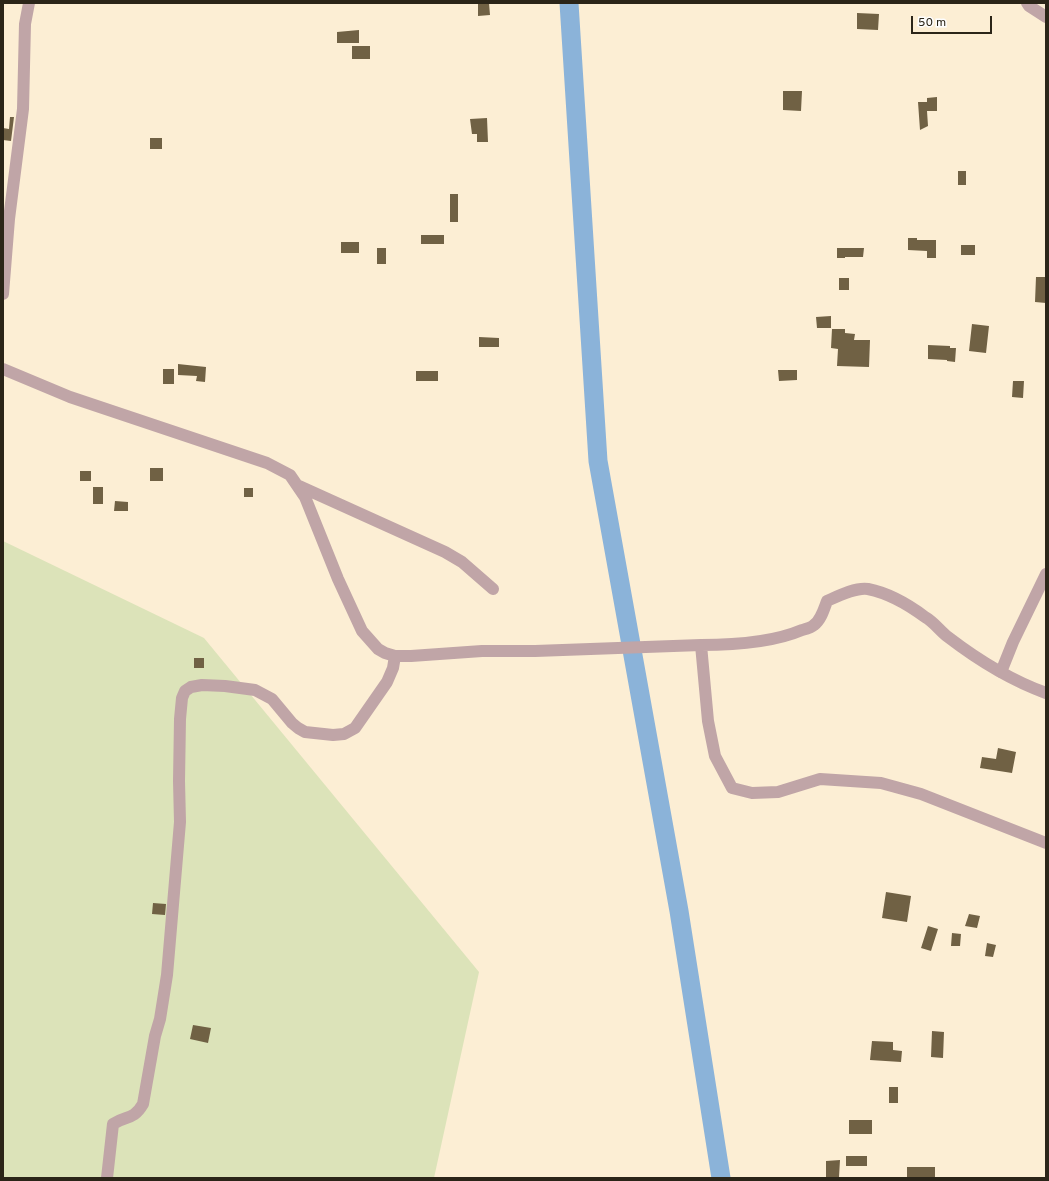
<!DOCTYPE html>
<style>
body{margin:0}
#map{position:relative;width:1049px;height:1181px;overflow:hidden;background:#fceed4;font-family:Overpass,sans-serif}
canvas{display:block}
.frame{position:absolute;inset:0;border:4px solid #2b2518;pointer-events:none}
.scale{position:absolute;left:911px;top:16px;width:81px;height:18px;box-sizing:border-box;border:2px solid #2b2518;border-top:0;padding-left:5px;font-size:12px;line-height:14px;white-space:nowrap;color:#2b2518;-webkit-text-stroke:3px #fdfdfd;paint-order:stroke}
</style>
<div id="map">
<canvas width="1049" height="1181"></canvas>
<div class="frame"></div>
<div class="scale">50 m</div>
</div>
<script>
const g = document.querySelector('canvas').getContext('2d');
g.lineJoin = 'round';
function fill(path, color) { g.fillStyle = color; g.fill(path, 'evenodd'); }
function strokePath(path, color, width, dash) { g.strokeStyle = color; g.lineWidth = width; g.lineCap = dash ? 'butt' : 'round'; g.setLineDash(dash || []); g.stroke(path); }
const green = new Path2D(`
 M3,541l201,97 275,334 -45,206h-431z`);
const river = new Path2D(`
 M569,3l29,458 81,450 42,267`);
const building = new Path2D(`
 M478,3h11l1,12 -12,1z
 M857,13l22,1 -1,16 -21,-1z
 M359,30v13h-22v-11z
 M352,46h18v13h-18z
 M783,91h19l-1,20 -18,-1z
 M937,97v14h-10l1,15 -8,4 -2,-28h9v-4z
 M10,117h4l-3,24 -8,-1v-12l6,1z
 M487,118l1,24h-11v-8h-5l-2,-15z
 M150,138h12v11h-12z
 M958,171h8v14h-8z
 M450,194h8v28h-8z
 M421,235h23v9h-23z
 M908,238h9v2h19v18h-9v-7l-19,-1z
 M341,242h18v11h-18z
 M961,245h14v10h-14z
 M377,248h9v16h-9z
 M837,248h27l-1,9h-18v1h-8z
 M1036,277h10v26l-11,-1z
 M839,278h10v12h-10z
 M831,316v12h-14l-1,-11z
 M972,324l17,2 -3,27 -17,-2z
 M832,329h13v4l10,1 -1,6h16l-1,27 -32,-1 1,-17 -7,-1z
 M479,337l20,1v9h-20z
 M928,345l22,1v2h6l-1,14 -8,-1v-1l-19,-1z
 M178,364l28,3 -1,15 -9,-1 1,-5 -19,-1z
 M163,369h11v15h-11z
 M778,370h19v10l-18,1z
 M416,371h22v10h-22z
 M1013,381h11l-1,17 -11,-1z
 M150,468h13v13h-13z
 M80,471h11v10h-11z
 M93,487h10v17h-10z
 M244,488h9v9h-9z
 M115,501l13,1v9h-14z
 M194,658h10v10h-10z
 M998,748l18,4 -4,21 -32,-5 2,-11 14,2z
 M886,892l25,4 -4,26 -25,-4z
 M153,903l13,1 -1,11 -13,-1z
 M969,914l11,2 -3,12 -12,-2z
 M928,926l10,3 -7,22 -10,-3z
 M952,933l9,1 -1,12h-9z
 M987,943l9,2 -3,12 -8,-1z
 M193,1025l18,3 -3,15 -18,-4z
 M932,1031l12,1 -1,26 -12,-1z
 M872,1041l21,1v8l9,1 -1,11 -31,-2z
 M889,1087h9v16h-9z
 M849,1120h23v14h-23z
 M846,1156h21v10h-21z
 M840,1160l-1,17h-13v-16z
 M907,1167h28v11h-28z`);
const minor = new Path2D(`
 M3,294l6,-75 14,-110 2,-85 4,-21
 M3,369l67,28 197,66 23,12 15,22 33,82 24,52 16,18 7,4 10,3h16l71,-5h53l166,-6 7,76 7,35 17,32 20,5 26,-1 42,-13 61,4 40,11 125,49
 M299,486l146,66 17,10 31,27
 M701,645c31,0 73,-3 101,-15 4,-1 9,-2 12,-5 7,-5 10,-16 13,-24 11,-5 29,-14 41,-12 20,4 41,16 57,28 9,5 15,14 23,20 30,23 62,43 98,56
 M107,1178l6,-54c13,-9 20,-3 30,-20l12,-68 5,-17 7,-44 13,-153 -1,-41 1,-62 2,-21 3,-7 6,-4 11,-2 23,1 30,4 17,9 20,24 6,5 7,4 28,3 11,-1 11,-6 32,-46 6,-14 2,-12`);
const tertiary = new Path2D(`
 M1027,3l2,3 17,11
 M1001,672l12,-30 33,-68`);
fill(green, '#dce3b9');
strokePath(river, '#8bb3d9', 19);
fill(building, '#706144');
strokePath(minor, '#c0a5a7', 12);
strokePath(tertiary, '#c0a5a7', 12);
</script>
